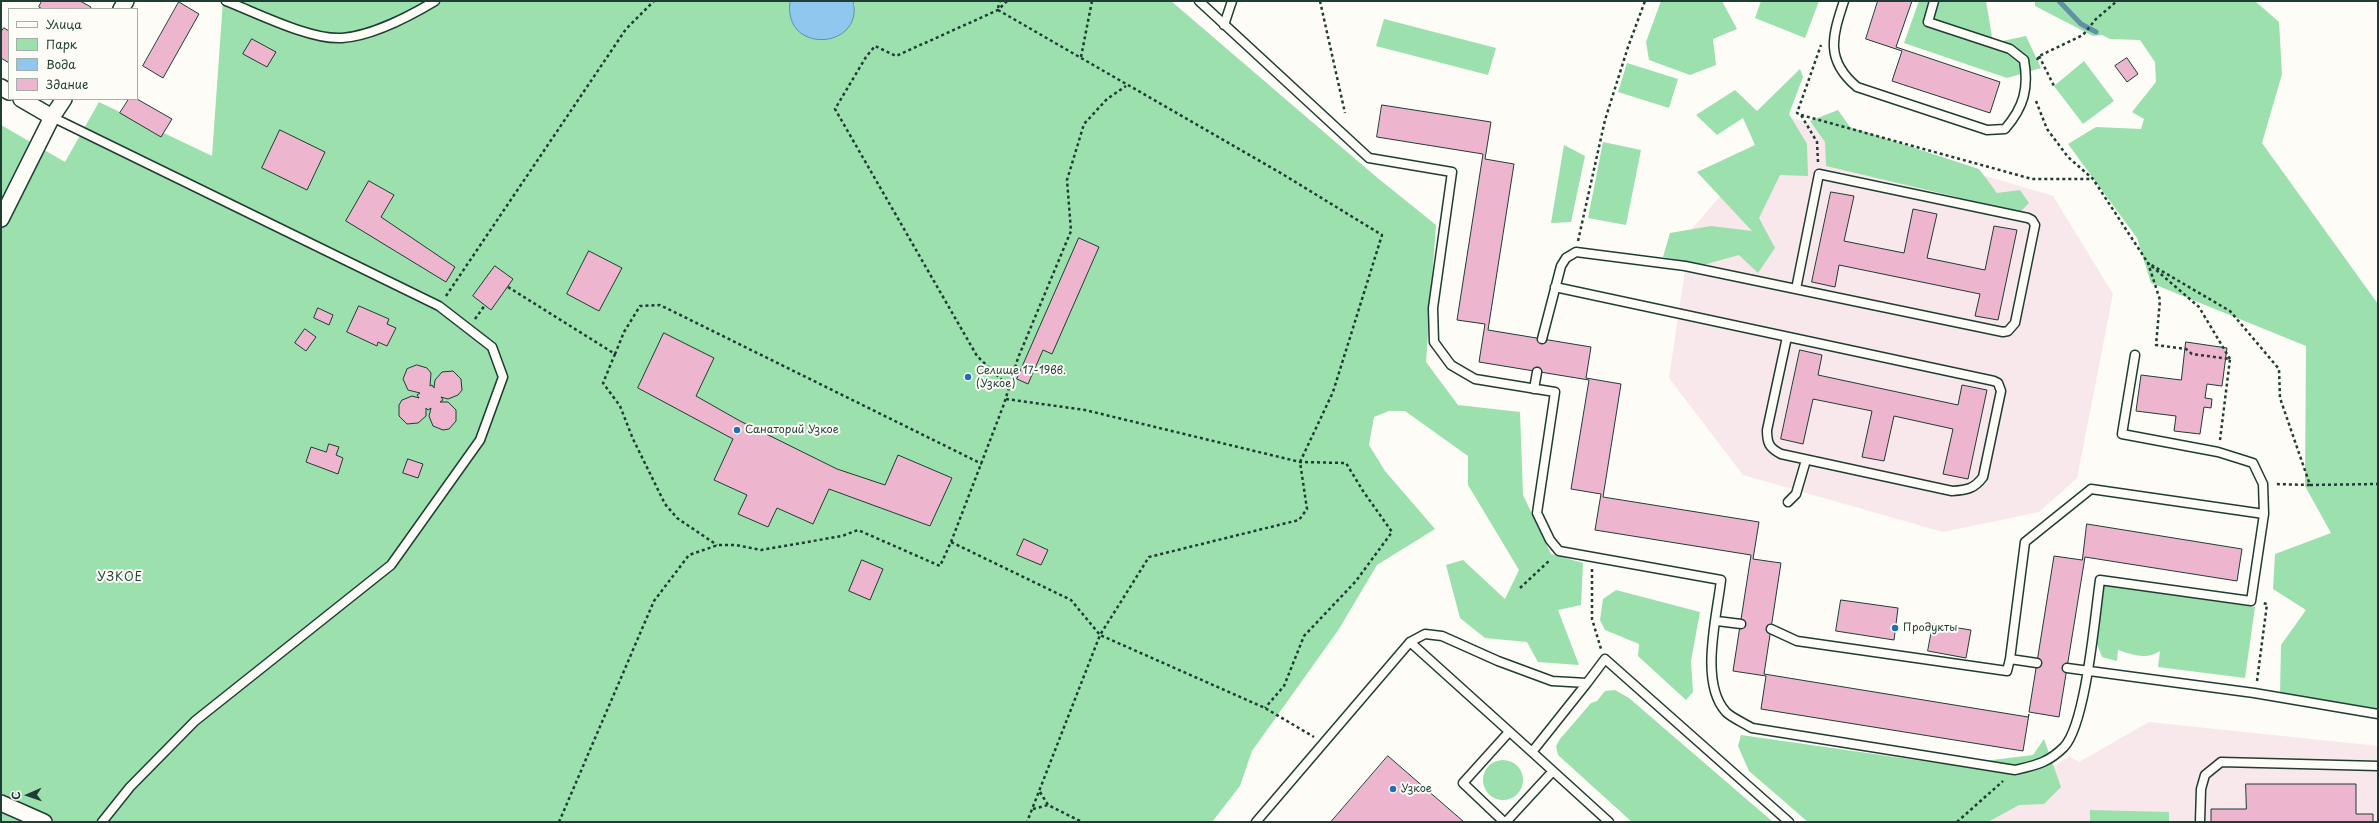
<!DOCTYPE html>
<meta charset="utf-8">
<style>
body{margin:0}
#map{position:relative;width:2379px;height:823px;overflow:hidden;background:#fdfcf7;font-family:"Playpen Sans",sans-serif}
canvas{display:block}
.frame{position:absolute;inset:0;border:2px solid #1f3d34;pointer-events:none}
.legend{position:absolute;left:8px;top:8px;width:130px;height:92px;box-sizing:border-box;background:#fdfcf7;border:1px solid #a4b0a9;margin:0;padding:5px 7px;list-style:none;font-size:12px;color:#1f3d34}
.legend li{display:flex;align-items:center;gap:8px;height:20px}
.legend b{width:20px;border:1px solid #a4b0a9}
.north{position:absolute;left:8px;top:775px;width:40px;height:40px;-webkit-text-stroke:3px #fdfcf7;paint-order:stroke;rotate:268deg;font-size:11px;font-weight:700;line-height:16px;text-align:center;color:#1f3d34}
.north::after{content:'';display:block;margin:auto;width:14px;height:18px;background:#1f3d34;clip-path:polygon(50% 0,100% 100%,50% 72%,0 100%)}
</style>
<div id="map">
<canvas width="2379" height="823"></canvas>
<div class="frame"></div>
<ul class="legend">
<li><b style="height:5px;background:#fdfcf7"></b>Улица</li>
<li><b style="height:11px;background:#9be0ad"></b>Парк</li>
<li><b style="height:11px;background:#8fc8ee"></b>Вода</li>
<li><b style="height:11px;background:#edb6ce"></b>Здание</li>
</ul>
<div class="north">С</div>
</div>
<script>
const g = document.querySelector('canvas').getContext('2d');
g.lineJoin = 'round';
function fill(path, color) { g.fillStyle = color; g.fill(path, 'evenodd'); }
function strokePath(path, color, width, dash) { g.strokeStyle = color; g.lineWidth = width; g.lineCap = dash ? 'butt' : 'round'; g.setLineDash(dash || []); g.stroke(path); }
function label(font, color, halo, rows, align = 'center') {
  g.font = font + ' "Playpen Sans",sans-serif'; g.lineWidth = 4; g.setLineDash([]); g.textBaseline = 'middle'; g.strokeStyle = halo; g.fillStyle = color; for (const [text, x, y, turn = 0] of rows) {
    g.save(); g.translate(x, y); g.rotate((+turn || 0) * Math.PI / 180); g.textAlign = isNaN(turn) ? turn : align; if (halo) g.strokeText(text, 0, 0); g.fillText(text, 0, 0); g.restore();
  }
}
const built = new Path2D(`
 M1788,117l265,79 60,98 -36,184 -38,34 -96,20 -200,-57 -74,-97 22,-148z
 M2149,722l229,24v76h-404l95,-66 10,6z`);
const green = new Path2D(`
 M223,1h567c-2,13 2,21 10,31l55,-26 -2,-5h318l203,174 62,50 -10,137 32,43 62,7 3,83 28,59 32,9 -2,42 -23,5 21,55 -41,-3 -11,-20 -42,-4 -25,-20 -14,-53 17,-5 42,39 14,-29 -51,-85v-29l-63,-45h-16l-15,6 -5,28 16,26 50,58 -58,36 -38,64 -87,122 -12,35 -28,36h-1211v-697l64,37 34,-60 113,54z
 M1661,1h61l15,28 -24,10 3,26 -26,10 -41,-15 -3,-18z
 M1761,1h58l-14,37 -50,-20z
 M1919,1h67l7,42 33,-7 15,32 -34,10 -103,-35z
 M2035,1h220l24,21 3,52 -20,69 116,161v407l-98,-16 1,-50 25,-35 -33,-21 2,-35 56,-21 -26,-47 1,-140 -155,-63 -14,-45 -69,-94 28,-17 45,2 3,-10 -12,-7 24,-30 -1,-20 -15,-22 -30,-1 -8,-4 -9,1 -58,-30z
 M1384,19l112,29 -8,27 -112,-29z
 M2084,61l30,40 -31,23 -29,-38z
 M1627,63l51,16 -9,29 -51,-16z
 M1800,69l3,8 -14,37 18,30 1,32 -28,-1 -21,43 16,30 -17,25 -19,-18 -36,10 -40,-8 7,-24 41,-7 41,5 -55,-59 58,-27 -12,-27 -26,17 -21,-20 39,-25 22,21z
 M1838,110l12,17 129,42 18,24 23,-3 9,13 -9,9 -194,-46 -1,-24 -15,-21z
 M1603,142l38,8 -15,75 -38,-7z
 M1564,145l21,11 -14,66 -20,1z
 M2104,585l151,22 -10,71 -87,-11 2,-16c-13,9 -27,4 -42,-1l-1,11 -15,-4 -7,-18z
 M1616,590l84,22 -9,49 2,31 -7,8 -48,-44 1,-12 -34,-14 -5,-10 3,-21z
 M1615,690l14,8 144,124h-141l-74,-67 -2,-9 4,-7 31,-36 6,-2 8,-10z
 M1741,735l210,30 82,-10 11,-16 17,48 -17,17 -25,1 -31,17h-180l-59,-51 -11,-25z
 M1483 780a20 20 0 1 1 40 0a20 20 0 1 1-40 0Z
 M2090,810l79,2v10h-79z`);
const water = new Path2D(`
 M790,1h63c12,48 -71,55 -63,0z`);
const stream = new Path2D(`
 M2059,1l22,23 15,8`);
const building = new Path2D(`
 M42,1h38l11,6 -1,2h-48l-3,-2z
 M1878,1h34l-16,46 104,35 -10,31 -98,-32 10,-30 -36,-12z
 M179,2l20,12 -36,64 -20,-12z
 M4,28l5,3v32l-8,-5v-26z
 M252,39l24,13 -9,15 -24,-13z
 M2127,58l11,16 -11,8 -12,-16z
 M129,99h8l35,20 -11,18 -41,-24z
 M1382,105l109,17 -6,37 29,5 -26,166 103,17 -5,31 35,6 -18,113 156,25 -6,37 28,4 -17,111 264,43 1,-3 -6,37 -262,-42 5,-33 -33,-5 18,-116 -156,-25 6,-36 -30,-5 18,-109 -110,-18 6,-38 -28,-4 26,-166 -106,-17z
 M280,130l45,22 -18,38 -45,-22z
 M369,181l25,14 -13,22 74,50 -9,15 -100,-61z
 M1831,192l23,4 -10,45 60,12 9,-44 24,5 -10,44 58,12 9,-44 23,4 -19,90 -23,-4 5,-22 -141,-29 -4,22 -23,-5z
 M1079,238l20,9 -47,107 -9,-4 -15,34 -11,-5z
 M589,251l33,17 -23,43 -32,-17z
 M495,266l18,13 -22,31 -18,-14z
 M359,306l30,13 -2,5 9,4 -9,18 -9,-4 -1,4 -30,-14z
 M318,308l15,7 -4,10 -15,-7z
 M305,329l11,8 -10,14 -11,-8z
 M664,333l50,25 -18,38 44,25 97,48 48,16 13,-30 54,23 -22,48 -101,-37 -16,35 -36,-16 -9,19 -30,-13 9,-19 -33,-15 19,-41 -95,-51z
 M2186,342l41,6 -5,38 -15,-2 -2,14 7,1 -1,9 -7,-1 -4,27 -26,-3 2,-15 -40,-5 5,-36 40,5z
 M1800,350l22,5 -4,20 140,30 4,-20 25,5 -19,89 -25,-5 10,-45 -59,-13 -10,45 -22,-4 10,-46 -59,-12 -10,45 -22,-5z
 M417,365l10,3 4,5 -1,13 2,-1 2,3 1,-8 7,-8 11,-1 8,8 1,11 -4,5 -10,4 -7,-2 2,3 -3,2h8l8,8v11l-7,8 -6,1 -10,-4 -4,-10 2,-8 -3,2 -2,-2v8l-8,7 -11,1 -8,-8v-11l3,-5 10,-4 7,2 -2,-3 3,-2 -12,-3 -5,-11 4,-10z
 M329,444l10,3 -3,8 7,3 -5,16 -32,-12 5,-15 15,5z
 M408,459l15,5 -5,14 -15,-5z
 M2087,524l155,25 -5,32 -152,-24 -26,160 -30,-5 25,-156 28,4z
 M1024,539l24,11 -7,15 -24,-10z
 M862,560l21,9 -13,31 -21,-9z
 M1841,600l57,8 -4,32 -58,-9z
 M1933,624l38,6 -5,28 -38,-7z
 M1388,756l76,66h-133z
 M2246,784h110v30h17v8h-162v-13h35z`);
const path = new Path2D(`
 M1007,1l-9,9 -102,46 -21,-10 -9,11 -31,52 142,247 32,31
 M1320,1l25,112
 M998,8l2,-7
 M998,10l286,165 98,60 -49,157 -33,70 7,47 -8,11 -150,37 -49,78 165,73 49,29
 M2039,56l15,30
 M1081,57l11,-56
 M2037,60l2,-4 44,-21 13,-16 21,-18
 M2036,101l11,28 21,28 25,22 55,84 12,37 -4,45 30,4 6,5 38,5 -10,81
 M1801,115l231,64h61
 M1818,162l-1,-20 -16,-27 -4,-2 24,-68
 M1578,241l27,-121 23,-73 17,-46
 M508,287l107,67 9,-22 16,-26 20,-1 322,159
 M446,296l180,-267 28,-28
 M475,319l10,-14
 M615,354l-12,29 17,23 13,33 32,65 12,14 40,27
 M2230,359l-31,-52 -51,-44 82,48 49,58 1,29 30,87 -35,-1
 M1006,399l79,11 215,52 46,1 17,28 29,41 -36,49 -52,55 -20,50 -19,22
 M2310,485l68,-1
 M951,542l53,-138 14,-46 53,-127 -4,-51 17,-56 23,-25 19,-13
 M1592,569v50l9,30
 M1520,588l30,-28
 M2257,681l10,-77 -4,-1
 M1040,792l8,13 34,17
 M1033,809l15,-4
 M559,822l95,-221 35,-46 29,-10h18l25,5 81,-14 16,-6 82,36 11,-24 120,58 29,35 -73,187
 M1957,822l46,-41`);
const lane = new Path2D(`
 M226,1c31,12 84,39 116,37 29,-2 68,-22 93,-37
 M1199,1l170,157 83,14 -19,136 1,34 17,23 24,14 80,13 -18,121 13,27 9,11 162,29c-4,36 -22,103 5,132 6,6 18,11 26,16l263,42c21,-5 33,-7 49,-23 22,-23 31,-132 36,-167l151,21 13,-87 -173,-25 -66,53 -15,117
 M1844,1c-12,36 -19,59 13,86l130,43 18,-1c19,-22 24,-41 19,-69l-14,-11 -82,-27 6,-21
 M1224,25l8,-24
 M52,117l387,189 53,41 11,30 -23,63 -89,125 -196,156 -65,66 -28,35
 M1555,287l439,94 4,2 3,8 -18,86c-9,12 -16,13 -31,14l-171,-37c-12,-6 -14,-11 -14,-24l20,-93
 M1542,339l19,-73 5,-8 10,-6 109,14 318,66 5,-1 7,-8 20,-98 -3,-5 -4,-2 -209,-44 -23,115
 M2135,355l-13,79 96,18 35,11 10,21 1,30
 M1534,389l3,-17
 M1788,502l8,-8 10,-34
 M1717,621l24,3
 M1771,629l26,12 210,30 3,-12 27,4
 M1410,642l122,110
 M2067,668l187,25 124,21
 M1587,683l-55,69 77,70
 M1256,822l154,-180 15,-8 17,2 56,25 54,20 35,2 18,-24 184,163
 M1504,822l-41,-39 46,-51
 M1506,822l47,-51
 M2200,822l1,-33 4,-14 16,-13 157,4`);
const street = new Path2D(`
 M121,9l5,-8
 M1,87l8,5
 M21,99l31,18
 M1,219l51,-102 12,-18
 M1,803l43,19`);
const markers = [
 [968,377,4,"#1f6fb2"],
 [737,430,4,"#1f6fb2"],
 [1895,628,4,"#1f6fb2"],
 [1393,789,4,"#1f6fb2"]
];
const poiNames = [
 ["Селище 17-19вв.",976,371],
 ["(Узкое)",976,384],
 ["Санаторий Узкое",745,430],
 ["Продукты",1903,628],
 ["Узкое",1401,789]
];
const neighbourhoodNames = [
 ["УЗКОЕ",120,578]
];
fill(built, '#f8e7eb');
fill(green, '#9be0ad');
fill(water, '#8fc8ee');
strokePath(water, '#6290a4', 1);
strokePath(stream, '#6290a4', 5);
fill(building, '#edb6ce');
strokePath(building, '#1f3d34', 1);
strokePath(lane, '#1f3d34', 11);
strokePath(street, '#1f3d34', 18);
strokePath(path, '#1f3d34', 2.5, [3, 3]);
strokePath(lane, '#fdfcf7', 8);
strokePath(street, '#fdfcf7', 15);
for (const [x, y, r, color] of markers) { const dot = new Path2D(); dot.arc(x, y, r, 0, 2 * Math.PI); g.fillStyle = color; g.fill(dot); strokePath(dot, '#fdfcf7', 1.5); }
label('11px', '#1f3d34', '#fdfcf7', poiNames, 'left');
g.letterSpacing = '1px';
label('12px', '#1f3d34', '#fdfcf7', neighbourhoodNames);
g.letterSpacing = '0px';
</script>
